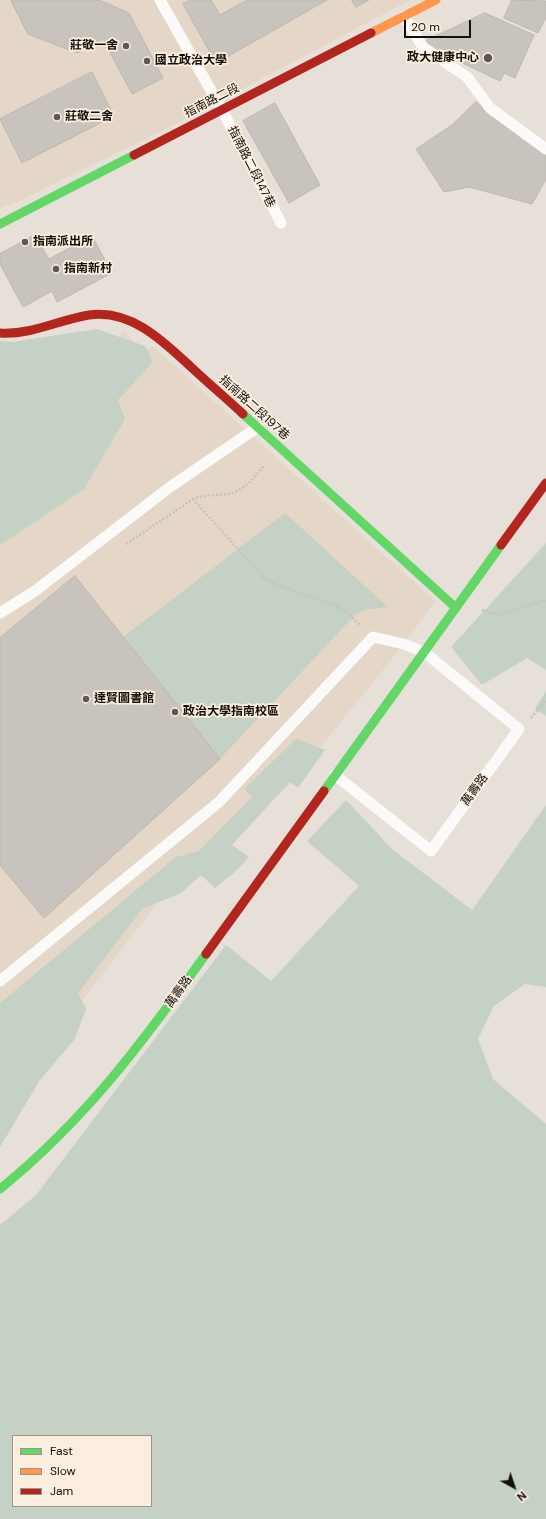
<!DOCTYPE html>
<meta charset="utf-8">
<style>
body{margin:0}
#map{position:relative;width:546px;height:1519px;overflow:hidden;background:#e7e0d8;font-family:"DM Sans",sans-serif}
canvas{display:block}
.legend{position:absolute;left:12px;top:1435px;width:140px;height:72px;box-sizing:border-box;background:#fbeedf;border:1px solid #9e9489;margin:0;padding:5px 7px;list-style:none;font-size:12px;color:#120e09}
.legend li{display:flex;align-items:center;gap:8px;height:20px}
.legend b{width:20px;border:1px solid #9e9489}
.north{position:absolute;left:494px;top:1467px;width:40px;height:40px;-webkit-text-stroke:3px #fbeedf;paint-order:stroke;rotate:140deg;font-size:11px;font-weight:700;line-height:16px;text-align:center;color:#120e09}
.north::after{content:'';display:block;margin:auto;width:14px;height:18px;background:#120e09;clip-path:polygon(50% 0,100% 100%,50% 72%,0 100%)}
.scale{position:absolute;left:404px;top:20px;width:67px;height:18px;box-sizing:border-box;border:2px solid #120e09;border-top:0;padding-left:5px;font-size:12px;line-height:14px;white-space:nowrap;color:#120e09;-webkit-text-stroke:3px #fbeedf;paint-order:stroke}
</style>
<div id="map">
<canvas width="546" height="1519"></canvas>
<ul class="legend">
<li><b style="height:5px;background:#63d668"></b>Fast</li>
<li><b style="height:5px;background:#ff974d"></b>Slow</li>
<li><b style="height:5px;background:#b3261e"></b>Jam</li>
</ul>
<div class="north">N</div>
<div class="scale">20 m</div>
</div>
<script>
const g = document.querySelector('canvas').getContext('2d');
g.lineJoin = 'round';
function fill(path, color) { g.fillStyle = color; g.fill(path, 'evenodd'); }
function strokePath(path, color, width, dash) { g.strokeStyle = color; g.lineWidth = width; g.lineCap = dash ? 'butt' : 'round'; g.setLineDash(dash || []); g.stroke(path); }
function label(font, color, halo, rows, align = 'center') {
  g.font = font + ' "DM Sans","Noto Sans TC",sans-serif'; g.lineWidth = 3.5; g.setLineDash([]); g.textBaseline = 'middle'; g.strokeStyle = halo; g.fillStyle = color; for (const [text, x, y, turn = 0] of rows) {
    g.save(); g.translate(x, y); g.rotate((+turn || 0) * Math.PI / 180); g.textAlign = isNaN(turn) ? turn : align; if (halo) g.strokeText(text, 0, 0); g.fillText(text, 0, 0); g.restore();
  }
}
const built = new Path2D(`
 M0,0h410l-232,123 -161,79 -17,6z
 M125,331l13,18 16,-2 281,254 -31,43 -110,136 -130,114 -120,157 -44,70v-678l112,-98z`);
const green = new Path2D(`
 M97,329l48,17 8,16 -35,38 7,19 -41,70 -84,56v-204l12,1z
 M285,513l103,94 -25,3 -9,6 -134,143 -97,-122z
 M546,543v127l-19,-12 -45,27 -31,-38z
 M546,691v25l-11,-7z
 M296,739l29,11 -27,38 -8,-6 -58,63 17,12 -13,14 -21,17 -14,-13 -20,18 -39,16 -64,84 8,16 -12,31 -34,40 -40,67v-144l176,-146 23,-6 53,-54 -8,-8z
 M346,800l47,50 79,60 74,-105v182l-21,-3 -31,22 -16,33 15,40 53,45v395h-546v-294l36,-30 190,-250 45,36 88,-95 -52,-45zM13,1436h138v70h-138z`);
const building = new Path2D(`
 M11,0h88l30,13 34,65 -31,16 -29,-55 -26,14 -49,-19z
 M191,0h20l9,15 27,-15h80l-111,63 -33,-59z
 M352,0h17l-13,7z
 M512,0l34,1v16l-8,16 -34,-15z
 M485,13l49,22 -19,43 -11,-5 -4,8 -79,-38z
 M92,72l22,44 -92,47 -22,-44z
 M476,102l70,50v27l-14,25 -63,-17 -25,5 -28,-43 36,-24z
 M275,103l45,82 -31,18 -46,-82z
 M35,235l14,24 43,-23 20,37 -55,29 -5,-11 -29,16 -23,-43v-10z
 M75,576l145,183 -176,159 -44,-53v-227z`);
const path = new Path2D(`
 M193,499l74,82 76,28 18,17
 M126,544l67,-45c10,-5 22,-3 33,-5 18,-2 28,-17 39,-29
 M482,610l18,5 46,-15
 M531,718l15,-18`);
const lane = new Path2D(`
 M160,0l62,110 59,113
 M404,16l19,31 44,30 23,31 56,41
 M0,613l35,-22 135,-104 88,-60
 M0,981l219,-179 154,-165 31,7 20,8 95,77 -88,122 -96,-76`);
const fast = new Path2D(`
 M0,224l134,-69
 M243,414l213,194
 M324,791l177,-246
 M0,1189c86,-70 142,-146 206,-235`);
const slow = new Path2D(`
 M371,33l65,-33`);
const jam = new Path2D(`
 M134,155l237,-122
 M0,333c32,2 58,-13 89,-18 42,-6 74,26 102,52 17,16 35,31 52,47
 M501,545l45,-62
 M206,954l118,-163`);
const markers = [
 [126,46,4,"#5d5851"],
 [488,58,5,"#5d5851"],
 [147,61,4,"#5d5851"],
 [57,117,4,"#5d5851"],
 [25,242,4,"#5d5851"],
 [56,269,4,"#5d5851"],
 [86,699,4,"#5d5851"],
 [175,712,4,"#5d5851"]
];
const poiNames = [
 ["莊敬一舍",118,46,"right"],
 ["政大健康中心",479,58,"right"],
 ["國立政治大學",155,61],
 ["莊敬二舍",65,117],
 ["指南派出所",33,242],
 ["指南新村",64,269],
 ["達賢圖書館",94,699],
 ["政治大學指南校區",183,712]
];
const streetNames = [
 ["指南路二段",212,101,-27],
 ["指南路二段147巷",251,167,63],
 ["指南路二段197巷",254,408,42],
 ["萬壽路",475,790,-54],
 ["萬壽路",179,992,-54]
];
fill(built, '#e4d7c8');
fill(green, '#c4d1c4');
fill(building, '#c9c3be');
strokePath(building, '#bdb6b1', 1);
strokePath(path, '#c4c2be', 2.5, [2, 2]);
strokePath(lane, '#fbfaf9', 11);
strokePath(fast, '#63d668', 9);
strokePath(slow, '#ff974d', 9);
strokePath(jam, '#b3261e', 9);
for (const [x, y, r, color] of markers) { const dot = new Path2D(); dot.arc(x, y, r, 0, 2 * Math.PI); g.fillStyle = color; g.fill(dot); strokePath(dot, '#fbeedf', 1.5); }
label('bold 12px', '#120e09', '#fbeedf', poiNames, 'left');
label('12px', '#120e09', '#fbeedf', streetNames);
</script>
